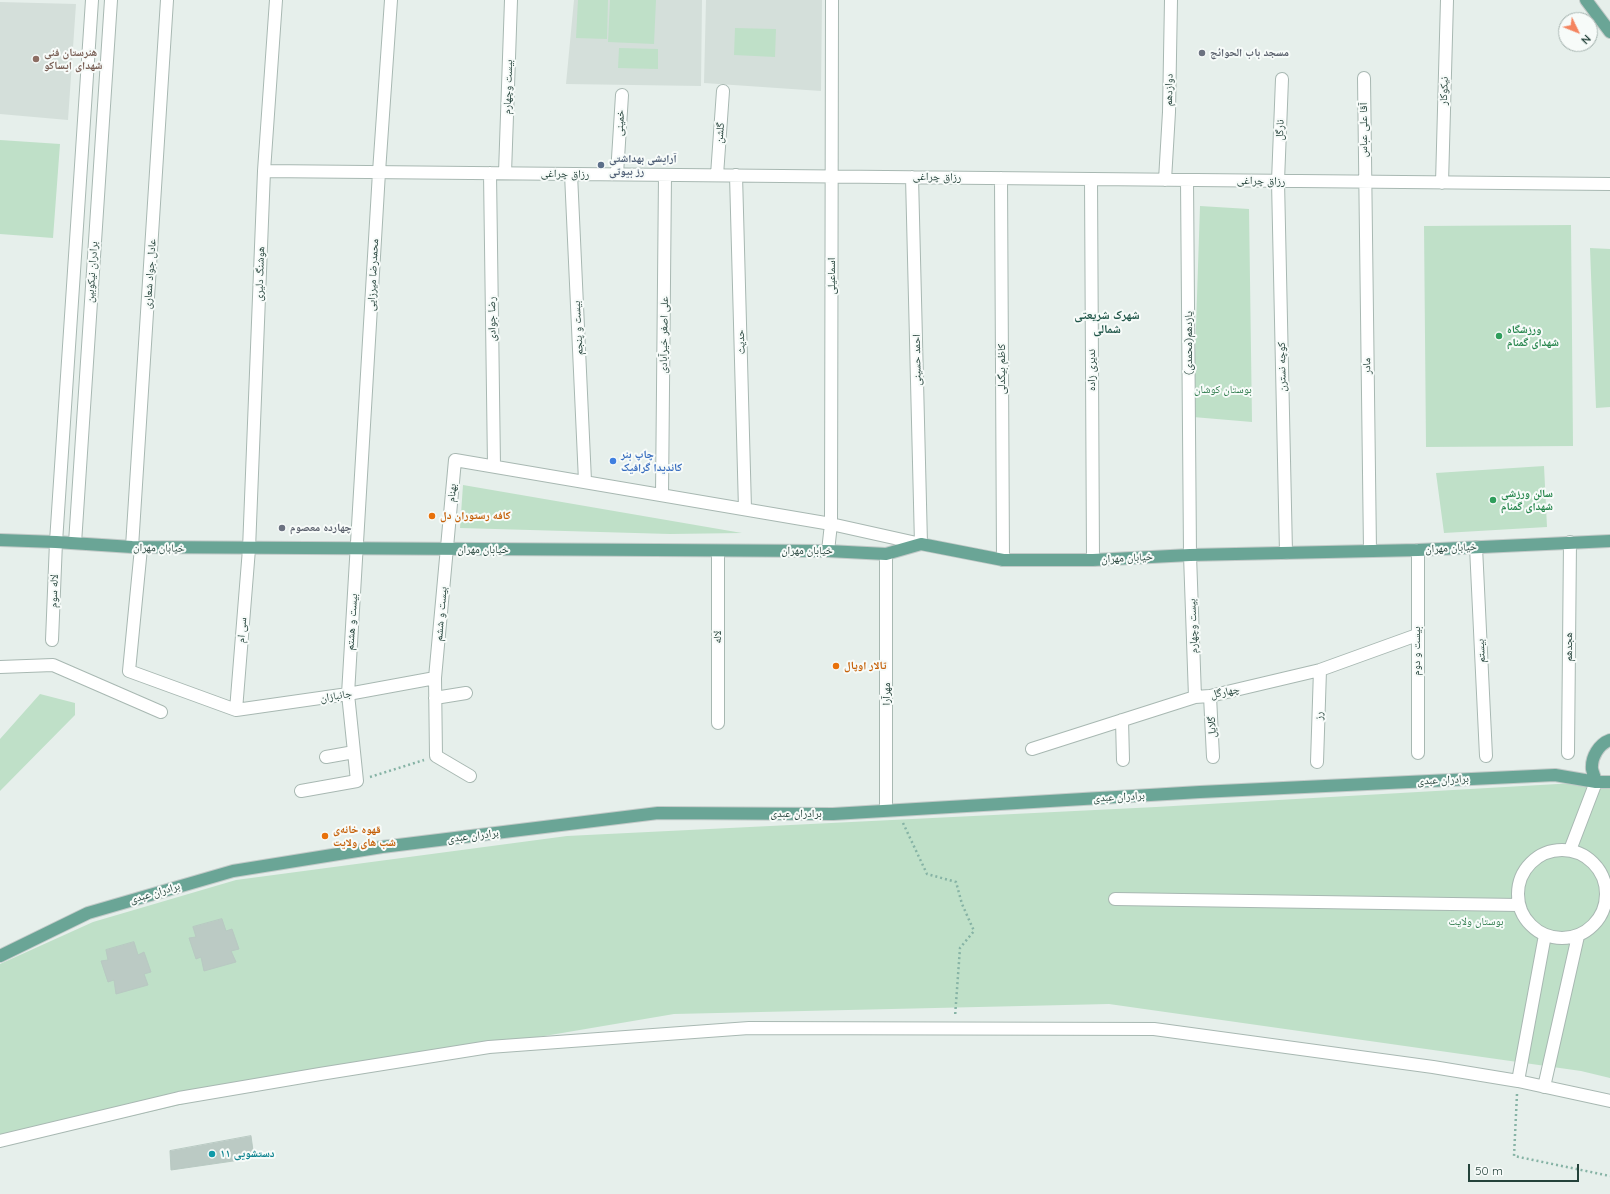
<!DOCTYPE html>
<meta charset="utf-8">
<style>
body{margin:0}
#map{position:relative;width:1610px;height:1194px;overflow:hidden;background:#e6efeb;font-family:Quicksand,sans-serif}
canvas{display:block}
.north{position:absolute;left:1558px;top:12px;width:40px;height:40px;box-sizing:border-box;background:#f7fbf9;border:1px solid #a3b1ad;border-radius:50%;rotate:133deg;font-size:11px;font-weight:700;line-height:16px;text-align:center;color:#24423a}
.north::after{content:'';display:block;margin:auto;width:14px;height:18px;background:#f4845f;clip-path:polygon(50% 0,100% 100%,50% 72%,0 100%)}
.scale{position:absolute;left:1468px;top:1164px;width:111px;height:18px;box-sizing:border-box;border:2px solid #24423a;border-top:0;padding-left:5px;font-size:12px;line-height:14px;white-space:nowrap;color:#24423a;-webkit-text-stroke:3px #f7fbf9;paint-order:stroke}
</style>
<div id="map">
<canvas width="1610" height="1194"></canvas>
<div class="north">N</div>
<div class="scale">50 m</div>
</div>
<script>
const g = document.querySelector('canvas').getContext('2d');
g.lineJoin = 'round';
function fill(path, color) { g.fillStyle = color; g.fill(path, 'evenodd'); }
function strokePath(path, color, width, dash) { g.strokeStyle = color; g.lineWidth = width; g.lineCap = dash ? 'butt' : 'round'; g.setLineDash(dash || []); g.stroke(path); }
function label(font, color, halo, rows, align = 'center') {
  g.font = font + ' Quicksand,"Noto Naskh Arabic",sans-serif'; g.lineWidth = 4; g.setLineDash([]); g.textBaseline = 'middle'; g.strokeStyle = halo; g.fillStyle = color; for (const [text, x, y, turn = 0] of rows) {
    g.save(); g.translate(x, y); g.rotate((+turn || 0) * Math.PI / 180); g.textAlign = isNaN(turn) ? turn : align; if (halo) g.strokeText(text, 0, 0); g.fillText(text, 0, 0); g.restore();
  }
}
const built = new Path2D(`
 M574,0h128l-1,86 -135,-2z
 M706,0h116l-1,91 -117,-8z
 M0,2l76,2 -8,116 -68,-6z`);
const green = new Path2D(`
 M578,0h30l-1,39 -31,-1z
 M610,0h46l-2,44 -46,-2z
 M735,28l41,1 -1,28 -41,-2z
 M619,48l39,1v20l-40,-1z
 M0,140l60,4 -7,94 -53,-4z
 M1200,206l49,3 3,213 -59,-5z
 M1571,225l2,221 -147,1 -2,-221z
 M1590,248l20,1v158l-14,1z
 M1544,466l3,61 -103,6 -8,-60z
 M463,485l279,48 -72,1 -210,-6z
 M40,694l35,9v12l-75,76v-52z
 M1610,781v297l-29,-7 -472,-67 -435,10 -383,65 -291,68v-183l93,-42 143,-42 331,-44 589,-29z`);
const building = new Path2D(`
 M222,919l4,12 6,-2 7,20 -8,2 5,11 -32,9 -3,-14 -5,2 -7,-21 7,-1 -3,-10z
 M134,942l4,13 6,-3 7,20 -7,2 4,11 -32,9 -2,-14 -6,2 -7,-21 7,-1 -2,-10z
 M251,1136l3,22 -83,12 -1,-19z`);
const path = new Path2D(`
 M370,777l54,-17
 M903,823l24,51 29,8 6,22 12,27 -14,17 -5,69
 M1517,1094l-3,62 96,20`);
const minor = new Path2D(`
 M1364,78l6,473
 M1282,79l-4,102 8,372
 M264,171l1346,13
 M490,173l4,293
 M505,173l6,-173
 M571,174l14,307
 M617,174l5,-79
 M717,175l6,-84
 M736,175l9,334
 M1001,178l2,382
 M1091,179l2,381
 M1165,180l4,-68 2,-112
 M1187,180l3,375 5,142
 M1442,183l5,-183
 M662,495l3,-320
 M75,543l36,-543
 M132,547l35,-547
 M1476,547l10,209
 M141,548l-12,123 107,39 112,-16 87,-16
 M718,551v172
 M828,551l3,-27 1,-524
 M886,554v256
 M52,640l4,-98 36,-542
 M0,667l53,-2 108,47
 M1210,696l3,61
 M435,698l31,-5
 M236,710l13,-161 15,-378 12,-171
 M1122,720l1,40
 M1032,749l163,-52 15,-1 110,-26 97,-35
 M1418,753v-203
 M1568,753l2,-211
 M326,757l28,-5
 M1317,762l3,-92
 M470,776l-34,-20 -1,-78 20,-218 376,64 90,20 -9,-367
 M301,791l56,-10 -9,-87 31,-522 12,-172
 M1518 894a44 44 0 1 1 88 0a44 44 0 1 1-88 0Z
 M1570,850l26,-68
 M1115,899l404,6
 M1518,1081l27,-146
 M1544,1087l34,-151
 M0,1141l179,-43 141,-24 169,-27 260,-19 405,1 279,38 85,14 92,20`);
const major = new Path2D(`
 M1586,0l24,32
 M0,540l56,2 76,5 696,4 58,3 35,-10 82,16h90l97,-5 228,-5 192,-9
 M1596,782c-1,-4 -3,-9 -4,-13 -1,-12 7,-25 18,-29
 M0,956l88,-43 145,-42 149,-24 276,-34 175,1 367,-22 355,-17 41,7h14`);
const markers = [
 [1202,53,4,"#6b7280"],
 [36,59,4,"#8d6e63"],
 [601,165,4,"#5c6f8a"],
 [1499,336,4,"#2e9e5b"],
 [613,461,4,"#3f7fe0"],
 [1493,500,4,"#2e9e5b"],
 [432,516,4,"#e8710a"],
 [282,528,4,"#6b7280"],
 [836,666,4,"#e8710a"],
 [325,836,4,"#e8710a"],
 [212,1154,4,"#0f9aa8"]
];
const educationNames = [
 ["هنرستان فنی",44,53],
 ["شهدای ایساکو",44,66]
];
const worshipNames = [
 ["مسجد باب الحوائج",1210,53],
 ["چهارده معصوم",290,528]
];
const streetNames = [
 ["بیست وچهارم",508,87,-88],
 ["دوازدهم",1169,90,-89],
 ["نیکوکار",1444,91,-88],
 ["خمینی",620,123,-87],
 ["نارگل",1280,130,-88],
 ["آقا علی عباس",1364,130,-90],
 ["گلشن",720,133,-86],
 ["رزاق چراغی",565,174,1],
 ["رزاق چراغی",937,177,1],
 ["رزاق چراغی",1261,181,1],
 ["برادران نیکوبین",92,272,-86],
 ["عادل جواد شعاری",150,274,-86],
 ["هوشنگ دلیری",260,274,-88],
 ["محمدرضا میرزایی",373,275,-87],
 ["اسماعیلی",832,276,-90],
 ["رضا جوادی",492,319,-91],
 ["بیست و پنجم",578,328,-93],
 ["علی اصغر خیرآبادی",664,335,-89],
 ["حدیث",741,342,-92],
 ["یازدهم(محمدی)",1189,343,-90],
 ["احمد حسینی",917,360,-91],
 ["مادر",1367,366,-91],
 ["کوچه نسترن",1282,367,-91],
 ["کاظم بیگدلی",1002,369,-90],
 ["ندیری زاده",1092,370,-90],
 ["بهنام",452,493,-85],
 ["خیابان مهران",159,548,1],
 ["خیابان مهران",1451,548,-3],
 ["خیابان مهران",483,550],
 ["خیابان مهران",807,551],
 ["خیابان مهران",1127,558,-3],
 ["لاله سوم",54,591,-88],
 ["بیست و ششم",441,614,-85],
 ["بیست و هشتم",352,622,-86],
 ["بیست وچهارم",1193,626,-92],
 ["سی ام",242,630,-85],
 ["لاله",718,637,-90],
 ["هجدهم",1569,647,-90],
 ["بیست و دوم",1417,651,-90],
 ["بیستم",1481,651,-93],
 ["چهارگل",1225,692,-12],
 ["مهرآرا",887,694,-90],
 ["جانبازان",336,696,-9],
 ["رز",1319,716,-89],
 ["گلایل",1212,727,-93],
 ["برادران عبدی",1443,780,-3],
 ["برادران عبدی",1119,797,-3],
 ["برادران عبدی",796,814],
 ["برادران عبدی",473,836,-7],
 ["برادران عبدی",155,893,-16]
];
const serviceNames = [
 ["آرایشی بهداشتی",609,159],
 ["رز بیوتی",609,172]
];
const leisureNames = [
 ["ورزشگاه",1507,330],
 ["شهدای گمنام",1507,343],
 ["سالن ورزشی",1501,494],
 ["شهدای گمنام",1501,507]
];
const parkNames = [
 ["بوستان کوشان",1223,390],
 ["بوستان ولایت",1476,922]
];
const shopNames = [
 ["چاپ بنر",621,455],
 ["کاندیدا گرافیک",621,468]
];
const foodNames = [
 ["کافه رستوران دل",440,516],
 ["تالار اوپال",844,666],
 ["قهوه خانه‌ی",333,830],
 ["شب های ولایت",333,843]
];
const cultureNames = [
 ["دستشویی ۱۱",220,1154]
];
const neighbourhoodNames = [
 ["شهرک شریعتی",1107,315],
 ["شمالی",1107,329]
];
fill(built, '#d4dfda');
fill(green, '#bfe0c8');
fill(building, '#bbcac4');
strokePath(building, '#b8c9c2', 1);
strokePath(minor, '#a8b8b2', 14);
strokePath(major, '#c2cac8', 14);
strokePath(path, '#86b3a5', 2.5, [2, 3]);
strokePath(minor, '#fff', 12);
strokePath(major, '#6aa596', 12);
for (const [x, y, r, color] of markers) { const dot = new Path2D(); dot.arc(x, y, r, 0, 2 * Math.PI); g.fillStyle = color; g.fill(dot); strokePath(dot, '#f7fbf9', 1.5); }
label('bold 11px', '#785e54', '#f7fbf9', educationNames, 'left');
label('bold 11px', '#5b616d', '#f7fbf9', worshipNames, 'left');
label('11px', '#24423a', '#f7fbf9', streetNames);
label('bold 11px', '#4e5e75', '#f7fbf9', serviceNames, 'left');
label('bold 11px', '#27864d', '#f7fbf9', leisureNames, 'left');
label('11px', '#2d7a4b', '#f7fbf9', parkNames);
label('bold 11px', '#366cbe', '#f7fbf9', shopNames, 'left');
label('bold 11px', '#c56008', '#f7fbf9', foodNames, 'left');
label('bold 11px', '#0d838f', '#f7fbf9', cultureNames, 'left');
label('bold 12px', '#1f5548', '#f7fbf9', neighbourhoodNames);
</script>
